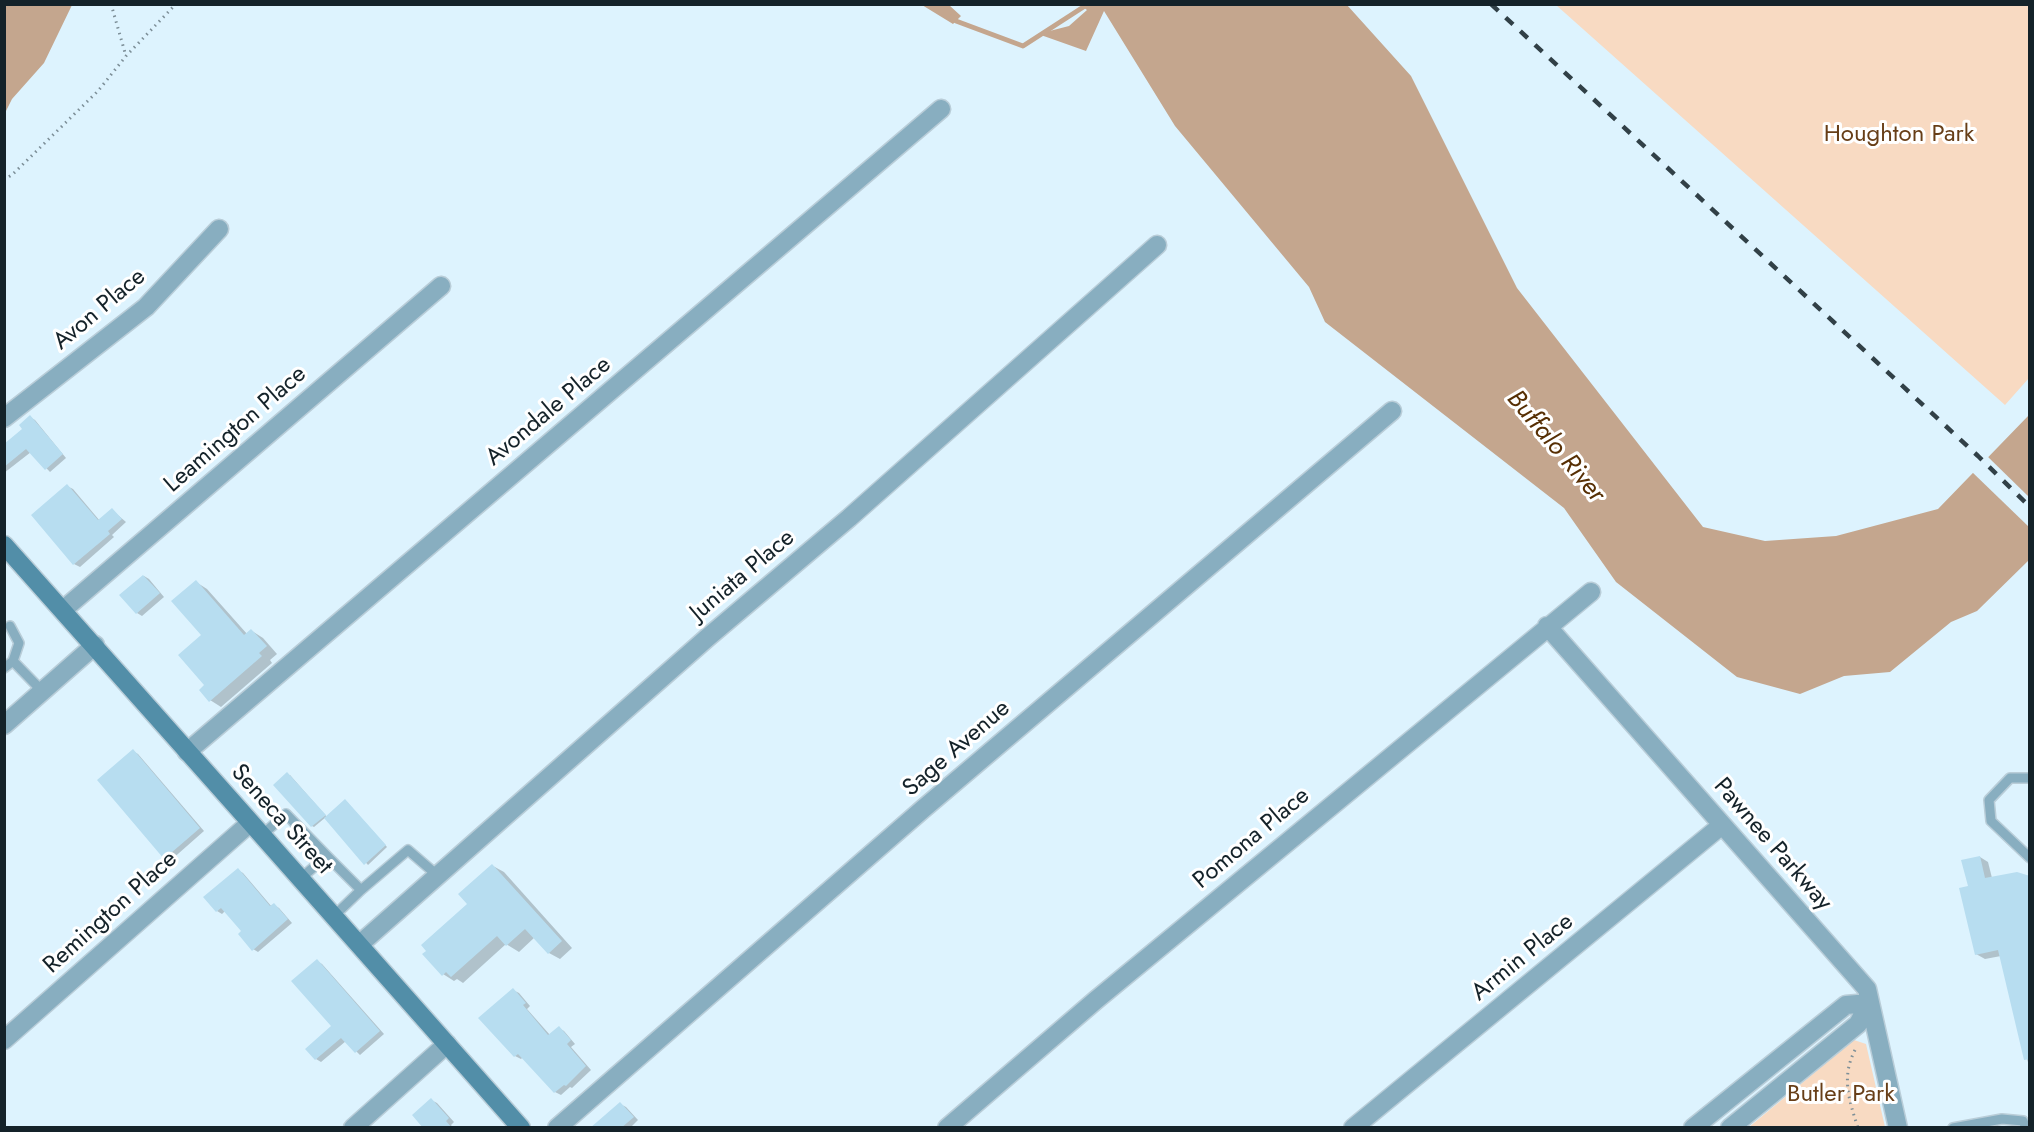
<!DOCTYPE html>
<style>
body{margin:0}
#map{position:relative;width:2034px;height:1132px;overflow:hidden;background:#ddf3fe;font-family:Jost,sans-serif}
canvas{display:block}
.frame{position:absolute;inset:0;border:6px solid #142229;pointer-events:none}
</style>
<div id="map">
<canvas width="2034" height="1132"></canvas>
<div class="frame"></div>
</div>
<script>
const g = document.querySelector('canvas').getContext('2d');
g.lineJoin = 'round';
function fill(path, color) { g.fillStyle = color; g.fill(path, 'evenodd'); }
function strokePath(path, color, width, dash) { g.strokeStyle = color; g.lineWidth = width; g.lineCap = dash ? 'butt' : 'round'; g.setLineDash(dash || []); g.stroke(path); }
function label(font, color, halo, rows, align = 'center') {
  g.font = font + ' Jost,sans-serif'; g.lineWidth = 6; g.setLineDash([]); g.textBaseline = 'middle'; g.strokeStyle = halo; g.fillStyle = color; for (const [text, x, y, turn = 0] of rows) {
    g.save(); g.translate(x, y); g.rotate((+turn || 0) * Math.PI / 180); g.textAlign = isNaN(turn) ? turn : align; if (halo) g.strokeText(text, 0, 0); g.fillText(text, 0, 0); g.restore();
  }
}
const green = new Path2D(`
 M1556,5h473v373l-24,27z
 M1854,1040l12,4 19,83h-136z`);
const water = new Path2D(`
 M5,4l67,1 -28,58 -32,36 -7,14z
 M922,5h27l12,11 -8,8z
 M1080,5h267l64,71 106,212 186,239 62,14 71,-5 102,-27 91,-94v145l-52,51 -26,11 -61,50 -46,4 -44,18 -63,-17 -121,-95 -52,-74 -239,-186 -16,-35 -134,-161 -71,-115 -18,40 -48,-17 31,-8 18,-16z`);
const pier = new Path2D(`
 M1986,455l43,42v30l-58,-56z`);
const shadow = new Path2D(`
 M30,417l5,3 31,38 -16,14 -19,-20 -27,21v-28l21,-16z
 M67,486l6,3 27,32 12,-11 14,12 -14,13 2,2 -34,30 -6,-3 -41,-49z
 M144,576l5,3 15,18 -22,19 -5,-3z
 M196,582l11,7 41,46 4,-4 11,7 14,16 -7,6 2,3 -51,44 -11,-7 -4,-15 -3,-50z
 M133,751l5,3 66,77 -34,30 -5,-3z
 M290,775l37,42 20,-15 40,45 -19,18 -42,-48 -12,10 -2,-1 -37,-41z
 M1980,857l8,5 4,16 38,1v191l-29,-114 -16,3 -9,-5z
 M493,866l11,6 68,76 -12,11 -11,-6 -14,-16 -16,15 -13,-8 -43,39 -6,-4 -3,2 -11,-7 26,-70z
 M238,870l5,3 29,34 2,-2 5,3 13,15 -34,29 -5,-3 -10,-17 -18,-21 -3,3 -5,-3z
 M317,961l5,3 62,70 -24,21 -14,-14 -25,21 -5,-3 17,-33z
 M513,990l6,3 11,13 -3,3 23,26 9,-7 5,3 11,13 -4,3 20,23 -19,18 -2,-1 -9,8 -6,-3 -32,-35 -2,2 -6,-3 -34,-38z
 M431,1100l6,3 17,19 -3,3 2,3h-28z
 M620,1104l6,3 12,13 -8,8h-37z`);
const stream = new Path2D(`
 M952,17l4,4 67,25 65,-42`);
const building = new Path2D(`
 M30,415l33,39 -18,16 -19,-21 -22,18v-23l18,-15 -3,-4z
 M67,484l31,36 14,-12 10,11 -14,12 2,3 -37,31 -42,-50z
 M143,575l17,18 -24,21 -17,-19z
 M196,580l48,55 7,-6 16,17 -8,7 3,3 -53,46 -10,-12 5,-5 -26,-30 23,-20 -30,-34z
 M133,749l67,79 -36,31 -67,-79z
 M287,772l39,43 -15,12 -38,-42z
 M345,799l41,46 -22,20 -40,-47z
 M1980,856l5,22 32,-6 13,4v183l-6,1 -26,-110 -23,5 -16,-67 9,-2 -7,-26z
 M492,864l70,77 -14,13 -23,-25 -19,17 -9,-10 -46,41 -5,-5 -4,4 -20,-22 4,-3 -5,-6 46,-41 -9,-10z
 M238,868l32,38 4,-3 14,16 -36,32 -14,-17 3,-3 -20,-23 -5,4 -13,-15z
 M317,959l63,72 -25,22 -14,-15 -26,22 -10,-11 26,-23 -40,-45z
 M513,988l13,15 -3,2 25,30 11,-9 12,14 -4,4 19,22 -20,20 -2,-1 -10,8 -36,-39 -4,3 -36,-39z
 M431,1098l18,20 -3,3 6,7h-29l-11,-13z
 M620,1102l14,15 -13,11h-31z`);
const path = new Path2D(`
 M111,4l15,52
 M4,180l9,-6 85,-83 28,-35 50,-52
 M1855,1050c-14,27 -6,50 3,78`);
const service = new Path2D(`
 M13,661l30,31
 M4,668l9,-7 6,-18 -9,-17
 M2030,778h-20l-21,22 2,21 39,37
 M262,835l24,-21 41,42
 M301,878l26,-22 34,34 47,-40 29,25
 M334,916l27,-26
 M1953,1128l49,-9 21,2 3,7`);
const minor = new Path2D(`
 M4,418l142,-111 73,-78
 M63,610l378,-324
 M1547,626l320,363 31,139
 M4,725l91,-80
 M187,752l754,-643
 M360,944l347,-306 142,-120 308,-273
 M4,1040l246,-217
 M353,1128l94,-84
 M557,1128l366,-319 469,-398
 M947,1128l149,-128 495,-408
 M1353,1128l369,-303
 M1693,1128l153,-123 23,-2
 M1730,1128l128,-104 11,-21`);
const secondary = new Path2D(`
 M4,545c173,194 345,388 517,583`);
const rail = new Path2D(`
 M1491,4l487,452 52,51`);
const parkNames = [
 ["Houghton Park",1899,135],
 ["Butler Park",1841,1095]
];
const streetNames = [
 ["Avon Place",100,310,-40],
 ["Avondale Place",549,412,-40],
 ["Leamington Place",236,430,-41],
 ["Juniata Place",743,576,-40],
 ["Sage Avenue",957,749,-41],
 ["Seneca Street",281,820,48],
 ["Pomona Place",1252,839,-40],
 ["Pawnee Parkway",1772,845,49],
 ["Remington Place",111,913,-42],
 ["Armin Place",1523,958,-39]
];
const waterNames = [
 ["Buffalo River",1555,447,50]
];
fill(green, '#f8dac2');
fill(water, '#c4a68e');
fill(pier, '#ddf3fe');
fill(shadow, '#0003');
strokePath(stream, '#c4a68e', 5);
fill(building, '#b7ddf0');
strokePath(service, '#b9cdd8', 12);
strokePath(minor, '#b9cdd8', 21);
strokePath(secondary, '#b9cdd8', 21);
strokePath(path, '#7c8e97', 3, [1.5, 4.5]);
strokePath(service, '#88aec0', 9);
strokePath(minor, '#88aec0', 18);
strokePath(secondary, '#528ea8', 18);
strokePath(rail, '#314047', 4.5, [10, 10]);
label('24px', '#673e17', '#fff', parkNames);
label('24px', '#142229', '#fff', streetNames);
label('italic 26px', '#572f04', '#fff', waterNames);
</script>
